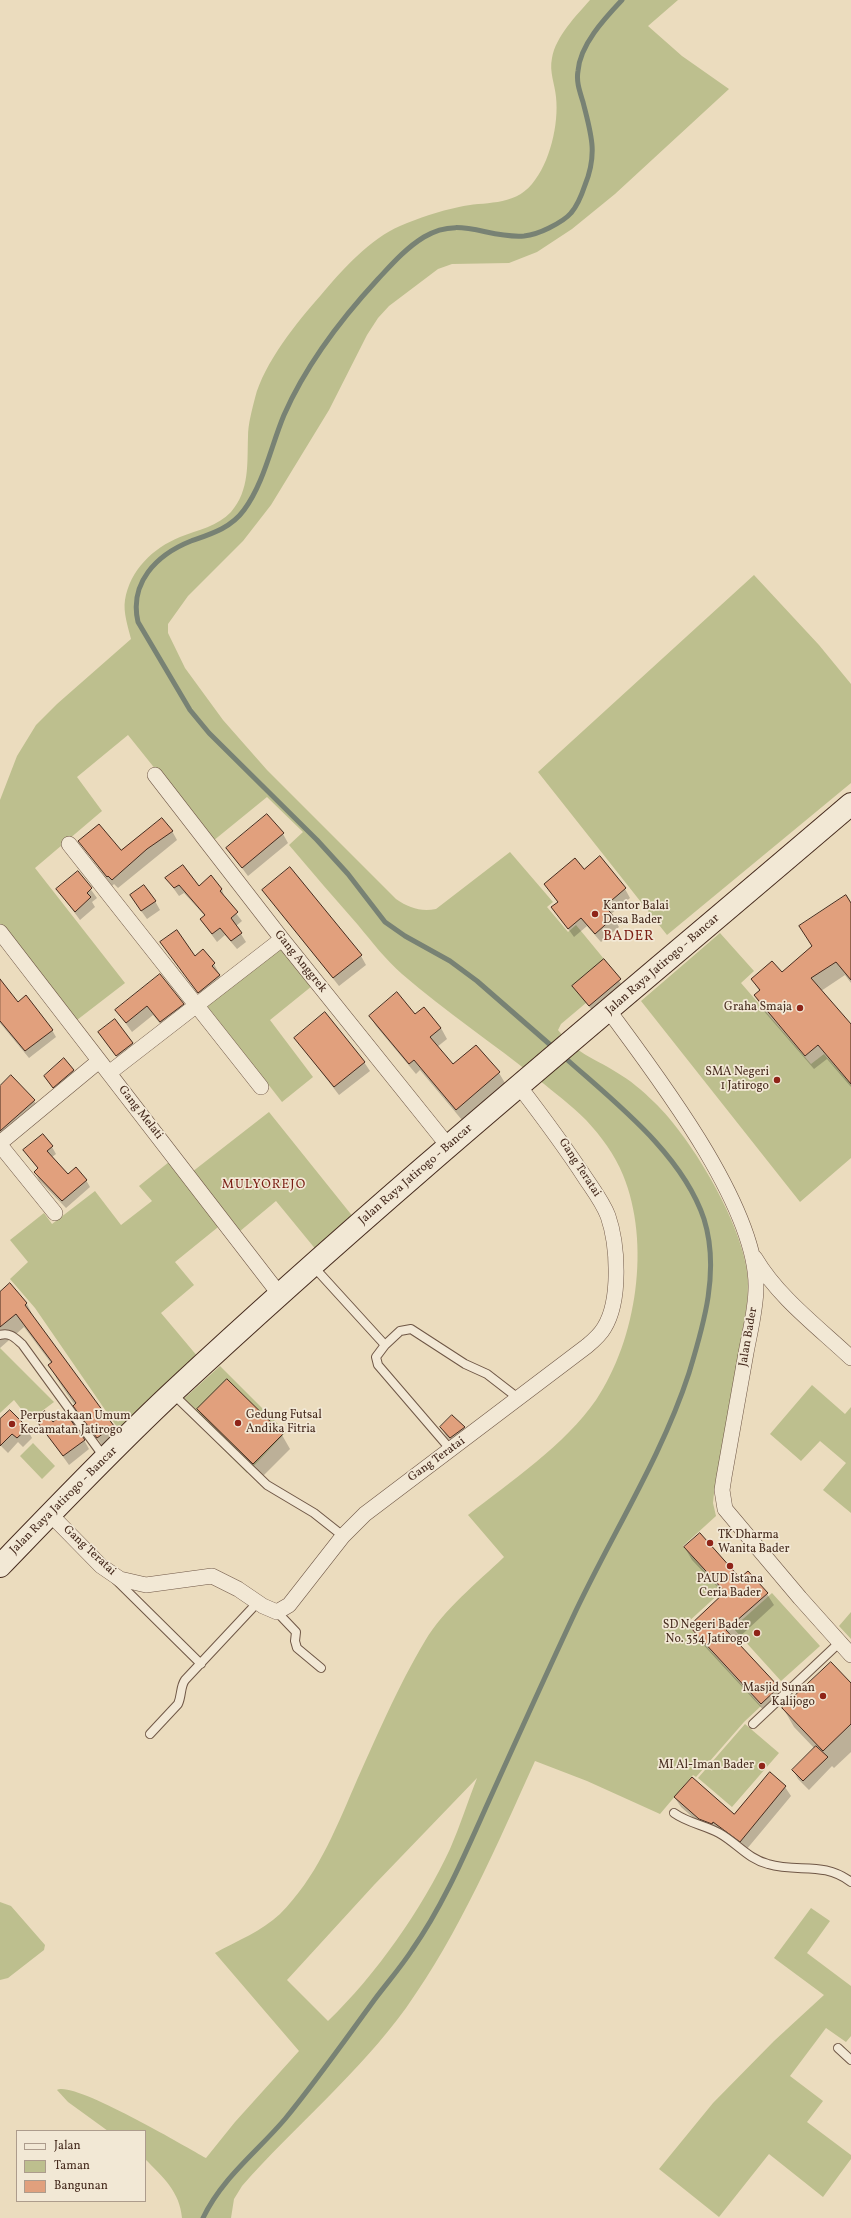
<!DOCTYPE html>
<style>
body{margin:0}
#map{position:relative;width:851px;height:2218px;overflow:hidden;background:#ebdcbe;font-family:Vollkorn,serif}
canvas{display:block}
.legend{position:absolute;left:16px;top:2130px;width:130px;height:72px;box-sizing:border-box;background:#f2e8d5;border:1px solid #ad9c8c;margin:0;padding:5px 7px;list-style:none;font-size:12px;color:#462b1e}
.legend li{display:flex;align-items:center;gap:8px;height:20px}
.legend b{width:20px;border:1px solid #ad9c8c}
</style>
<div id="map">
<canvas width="851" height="2218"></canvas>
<ul class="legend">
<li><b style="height:5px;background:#f2e8d5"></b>Jalan</li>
<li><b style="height:11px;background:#bdbf8e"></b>Taman</li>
<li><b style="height:11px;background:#e1a07d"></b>Bangunan</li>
</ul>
</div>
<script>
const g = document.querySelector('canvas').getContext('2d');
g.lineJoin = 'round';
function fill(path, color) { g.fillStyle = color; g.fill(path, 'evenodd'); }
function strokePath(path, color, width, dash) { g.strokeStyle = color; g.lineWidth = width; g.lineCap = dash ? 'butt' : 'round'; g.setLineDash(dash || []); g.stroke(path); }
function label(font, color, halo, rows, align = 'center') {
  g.font = font + ' Vollkorn,serif'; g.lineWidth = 3.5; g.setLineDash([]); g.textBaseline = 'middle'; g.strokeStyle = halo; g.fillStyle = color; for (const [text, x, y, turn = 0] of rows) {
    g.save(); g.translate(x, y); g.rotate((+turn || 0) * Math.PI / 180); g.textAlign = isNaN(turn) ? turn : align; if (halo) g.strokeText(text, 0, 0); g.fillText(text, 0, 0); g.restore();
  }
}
const green = new Path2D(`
 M590,0h88l-30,26 34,30 47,33 -114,105 -43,35 -35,23 -28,11 -57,1 -14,5 -49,37 -11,12 -11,17 -38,75 -58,95 -28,36 -55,55 -20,28v9l17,35 38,52 44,50 129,129c13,9 25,13 40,10l74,-57 43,50 -6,5 21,25 8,-7 42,51 -57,48 -3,6c19,24 34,27 58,42 14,8 27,19 38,30 38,36 94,130 94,182 0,26 -7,53 -11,78 -8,44 -15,87 -23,131l-1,10 3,13 -33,30 39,45 -36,33 75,82 -17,16 -48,55 -3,-2 -33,39 -73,-33 -52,-20c-38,84 -75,171 -129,247 -47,65 -111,118 -164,178l-8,13 -3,19h-49c-2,-26 -19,-41 -37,-59v-28h-37l-40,-29 -11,-12c16,-10 129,57 149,68l29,-36 64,-71 -84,-98c22,-12 47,-22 65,-39 36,-36 54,-81 74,-127 21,-47 45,-103 71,-146 19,-32 52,-58 79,-84l-36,-42c42,-33 97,-70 128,-115 41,-61 55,-157 27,-225 -8,-20 -22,-39 -37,-55 -15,-15 -31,-27 -47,-40 -45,-36 -93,-68 -137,-106 -16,-14 -30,-32 -44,-49 -23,-26 -46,-53 -69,-80l14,-13 -36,-35 -54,44 -85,-106 -51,42 25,34 -67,57 90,115 -48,37 -77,-83v-137l17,-44 19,-31 21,-21 74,-65c-3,-12 -8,-27 -6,-39 5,-30 28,-52 55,-63 18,-7 38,-11 51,-25 19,-22 16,-49 17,-75 0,-13 4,-27 7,-39 9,-35 42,-76 66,-103 20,-24 50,-57 79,-69 19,-8 39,-15 59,-19 25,-6 54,0 73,-23 18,-21 27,-60 24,-87 -1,-13 -7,-25 -4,-39 4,-22 24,-42 38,-58zM477,1778c-9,23 -17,48 -27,71 -28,60 -74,126 -122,172l-41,-41 87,-95z
 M754,575l65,70 32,39v99l-184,152 -129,-163z
 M720,933l34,38 -13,12 70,81 13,-10 24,27 3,-2v79l-51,44 -159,-201z
 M281,947l31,39 -42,34 43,57 -31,25 -75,-96z
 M269,1112l85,106 -37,33 -41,-50 -37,31 -11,-13 -53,43 19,23 -33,28 37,44 -79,73 -84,-122 -25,-29 18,-17 -18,-22 34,-27 8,11 43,-33 26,34 31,-24 -13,-15 30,-24 14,17z
 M0,1348l54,54 -24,18 -16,-20 -14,13z
 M220,1366l66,66 -39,41 -69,-69z
 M812,1385l33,29 6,-7v106l-28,-23 23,-27 -26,-22 -19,20 -31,-27z
 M33,1443l22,23 -13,13 -22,-23z
 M772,1593l48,53 -39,35 -48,-53z
 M851,1612v27l-12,-13z
 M745,1724l34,29 -47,54 -34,-29z
 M0,1902l11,4 34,39 -1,5 -36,28 -8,2z
 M811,1908l19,13 -23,32 44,33v50l-5,6 -20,-14 -36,48 33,25 -16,21 44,33v4l-28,38 -54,-43 -50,63 -60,-48 54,-66 61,-62 50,-46 -50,-37z`);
const shadow = new Path2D(`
 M172,831l5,9 -59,48 -4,-4 -2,2 -33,-45 41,11z
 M283,834l5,9 -40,33 -21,-28z
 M584,870l41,19 5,9 -19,16 8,13 -18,15 -14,-16 -13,11 -21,-29 5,-5 -13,-19z
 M78,872l19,26 -5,4 3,5 -15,13 -23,-31z
 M166,878l32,10 24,1 3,10 17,22 -6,5 10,16 -9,7 -12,-14 -8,7 -16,-22 4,-4 -21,-23 -5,3z
 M263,890l98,66 5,9 -27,21z
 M155,901l5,9 -13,9 -11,-15z
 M851,905v78l-6,-8 -24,16 30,35v61l-24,-28 -13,10 -51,-59 -8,-14 5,-4 -8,-13 30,-6 31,-26z
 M161,942l34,15 8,-7 11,14 11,21 -21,16z
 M604,961l21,28 -30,25 -22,-28z
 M160,976l28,37 -22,18 -13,-16 -21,17 -16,-22z
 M0,982l18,21 34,27 4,7 -27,21 -29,-35z
 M370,1016h45l26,12 6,11 -10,8 16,19 23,-20 23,27 6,10 -43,37 -42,-50 -4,4 -40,-48z
 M99,1032l34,11 5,9 -16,12z
 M295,1038l69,24 6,9 -31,24z
 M73,1070l6,10 -21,16 -13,-20z
 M11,1076l23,25 6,9 -40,36v-59z
 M52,1147l4,7 -4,3 16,18 18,5 4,7 -24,21 -27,-28 -4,-8 3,-3 -14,-19z
 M9,1285l18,19 7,14 79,108 8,14 -15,11 -49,-72 -8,-14 2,-2 -27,-36 -24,21v-55z
 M227,1380l55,55 8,14 -28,28 -56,-54 -8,-14z
 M452,1416l12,12 5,9 -13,10 -10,-11 -5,-9z
 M36,1419l17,4 31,17 5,9 -20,16z
 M0,1421l27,8 5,9 -9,9 -5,-5 -10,11 -8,-8z
 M685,1548l82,46 7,11 -39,36 43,47 7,12 -17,15 -70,-76 -7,-12 33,-33 -32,-34z
 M851,1684v68l-17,16 -2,-2 -23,24 -11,-11 -5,-9 22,-21 -21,-22 -11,-19z
 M770,1774l15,13 6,9 -45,54 -41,-22 -24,-21 -6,-9 59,17z`);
const stream = new Path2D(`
 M555,1049l-78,-68 -27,-20 -45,-25 -20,-14 -37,-48 -31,-34 -108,-107 -19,-23 -52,-88c-9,-39 18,-67 53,-81 20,-7 40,-13 53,-31 20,-27 27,-64 40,-95 22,-50 57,-96 94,-136 14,-15 28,-31 46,-42 36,-22 63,2 100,-1 9,-1 17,-4 25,-8 8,-4 17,-9 22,-15 7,-8 11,-19 14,-28 13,-32 6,-51 -2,-83 -3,-10 -7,-20 -5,-31 2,-26 26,-52 44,-71
 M203,2218c19,-40 54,-66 82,-99 32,-39 60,-79 90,-120 12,-16 26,-32 37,-49 31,-44 53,-96 75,-145 28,-62 56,-124 85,-186 38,-82 89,-160 117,-246 15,-49 31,-103 15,-154 -22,-66 -91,-118 -141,-163`);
const building = new Path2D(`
 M267,814l17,19 -42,35 -16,-20z
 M162,818l11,13 -26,18 -35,31 -4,-4 -1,1 -29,-36 21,-17 22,26z
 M600,856l26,32 -21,18 9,11 -19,17 -14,-16 -13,11 -17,-22 7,-5 -14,-18 31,-26 9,11z
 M183,865l16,21 12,-11 11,14 -2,2 18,21 -7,6 11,15 -11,8 -11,-13 -8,6 -12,-15 5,-4 -26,-30 -5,3 -9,-10z
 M290,867l72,88 -29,23 -71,-88z
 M78,871l14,17 -5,5 4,4 -16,15 -19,-23z
 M144,885l12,16 -15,10 -11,-16z
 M846,895l5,8v77l-15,-18 -25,16 40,46v60l-33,-39 -13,11 -51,-61 6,-5 -9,-11 21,-18 10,11 30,-26 -13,-20z
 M177,930l18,26 8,-7 12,14 -3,3 8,9 -22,18 -38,-51z
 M604,959l17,20 -32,27 -17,-20z
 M160,974l24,30 -24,18 -13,-16 -21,17 -11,-13z
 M0,979l18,23 8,-7 27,35 -28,21 -25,-30z
 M397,992l18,22 9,-7 17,21 -11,9 23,27 23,-19 24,27 -44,38 -42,-50 -5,4 -40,-48z
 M325,1012l40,50 -31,25 -40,-49z
 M115,1019l18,24 -17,13 -18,-24z
 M64,1058l10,12 -21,18 -9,-12z
 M11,1075l24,25 -35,31v-45z
 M43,1134l10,12 -6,5 21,23 8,-7 11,13 -25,21 -28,-29 4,-4 -15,-18z
 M10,1283l17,20 -2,2 89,121 -17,12 -24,-32 3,-3 -28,-38 4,-3 -36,-48 -16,13v-35z
 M227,1379l56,55 -30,30 -56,-55z
 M10,1410l18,18 -11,10 -5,-4 -12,12v-27z
 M45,1411l8,11 12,-10 20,28 -22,16 -28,-37z
 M452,1415l13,12 -15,11 -10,-11z
 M700,1533l40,45 8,-7 20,22 -42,37 53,57 -18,17 -72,-78 36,-34 -41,-45z
 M831,1662l20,21v41l-28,27 -41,-43z
 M816,1746l12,11 -25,24 -11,-11z
 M770,1772l16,14 -46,56 -27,-20 -1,2 -13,-5 -25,-22 18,-20 42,37z`);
const lane = new Path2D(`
 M313,1266l72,79 -9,12 2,8 73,85
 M0,1335c10,-3 15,3 22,9l82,113
 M385,1345l15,-14 11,-2 54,35 22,10 31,24
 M173,1394l94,91 47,28 29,23
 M116,1580l85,84
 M277,1612l19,20 -1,9 2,7 24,20
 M753,1724l87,-82
 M150,1734l28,-30c4,-9 2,-17 7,-24l73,-78
 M674,1813c14,10 30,12 45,20 18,10 29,26 49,31 31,9 55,-3 83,18
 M838,2048l13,12`);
const street = new Path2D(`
 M155,775l127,164 167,208
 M69,844l192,243
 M0,932l280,363
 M609,1011c48,65 148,195 147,276 0,22 -6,44 -10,66 -7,41 -15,83 -22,124l-2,13 3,19 75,89 51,57
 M109,1073l173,-134
 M0,1143l99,-82
 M0,1145l55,68
 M755,1258c23,39 63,69 96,100
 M50,1514l51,52 19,13 26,6 66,-9 26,13 25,17 14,6 12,-7 54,-69 22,-22 222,-168c6,-5 13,-11 17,-18 17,-27 14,-83 4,-112 -5,-13 -14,-25 -22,-37 -21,-32 -44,-63 -67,-93`);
const secondary = new Path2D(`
 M0,1566c57,-59 114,-119 174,-175 218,-203 450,-393 677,-587`);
const markers = [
 [595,914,4,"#8f2418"],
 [800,1008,4,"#8f2418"],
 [777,1080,4,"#8f2418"],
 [238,1423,4,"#8f2418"],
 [12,1424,4,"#8f2418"],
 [710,1543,4,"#8f2418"],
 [730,1566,4,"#8f2418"],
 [757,1633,4,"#8f2418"],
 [823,1696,4,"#8f2418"],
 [762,1766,4,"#8f2418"]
];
const poiNames = [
 ["Kantor Balai",603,907,"left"],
 ["Desa Bader",603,921,"left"],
 ["Graha Smaja",792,1008],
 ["SMA Negeri",769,1073],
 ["1 Jatirogo",769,1087],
 ["Gedung Futsal",246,1416,"left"],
 ["Andika Fitria",246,1430,"left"],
 ["Perpustakaan Umum",20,1417,"left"],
 ["Kecamatan Jatirogo",20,1431,"left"],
 ["TK Dharma",718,1536,"left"],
 ["Wanita Bader",718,1550,"left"],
 ["PAUD Istana",730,1580,"center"],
 ["Ceria Bader",730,1594,"center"],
 ["SD Negeri Bader",749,1626],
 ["No. 354 Jatirogo",749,1640],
 ["Masjid Sunan",815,1689],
 ["Kalijogo",815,1703],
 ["MI Al-Iman Bader",754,1766]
];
const streetNames = [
 ["Gang Anggrek",300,962,51],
 ["Jalan Raya Jatirogo - Bancar",663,965,-41],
 ["Gang Melati",140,1113,52],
 ["Gang Teratai",579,1168,57],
 ["Jalan Raya Jatirogo - Bancar",416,1175,-41],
 ["Jalan Bader",749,1337,-80],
 ["Gang Teratai",437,1460,-36],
 ["Jalan Raya Jatirogo - Bancar",64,1501,-45],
 ["Gang Teratai",89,1551,43]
];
const neighbourhoodNames = [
 ["MULYOREJO",264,1186]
];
const quarterNames = [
 ["BADER",629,937]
];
fill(green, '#bdbf8e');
fill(shadow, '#0003');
strokePath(stream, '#788274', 5);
fill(building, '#e1a07d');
strokePath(building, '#462b1e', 1);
strokePath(lane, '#6f5746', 10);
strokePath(street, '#6f5746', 16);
strokePath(secondary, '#462b1e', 24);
strokePath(lane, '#f2e8d5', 8);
strokePath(street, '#f2e8d5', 15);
strokePath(secondary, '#f2e8d5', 22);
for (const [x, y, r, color] of markers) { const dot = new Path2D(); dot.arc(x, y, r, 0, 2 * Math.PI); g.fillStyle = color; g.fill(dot); strokePath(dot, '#f2e8d5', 1.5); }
label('12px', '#462b1e', '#f2e8d5', poiNames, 'right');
label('12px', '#462b1e', '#f2e8d5', streetNames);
g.letterSpacing = '1px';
label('13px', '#7a1f14', '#f2e8d5', neighbourhoodNames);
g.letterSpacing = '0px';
g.letterSpacing = '1px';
label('14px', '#7a1f14', '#f2e8d5', quarterNames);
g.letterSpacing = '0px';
</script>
